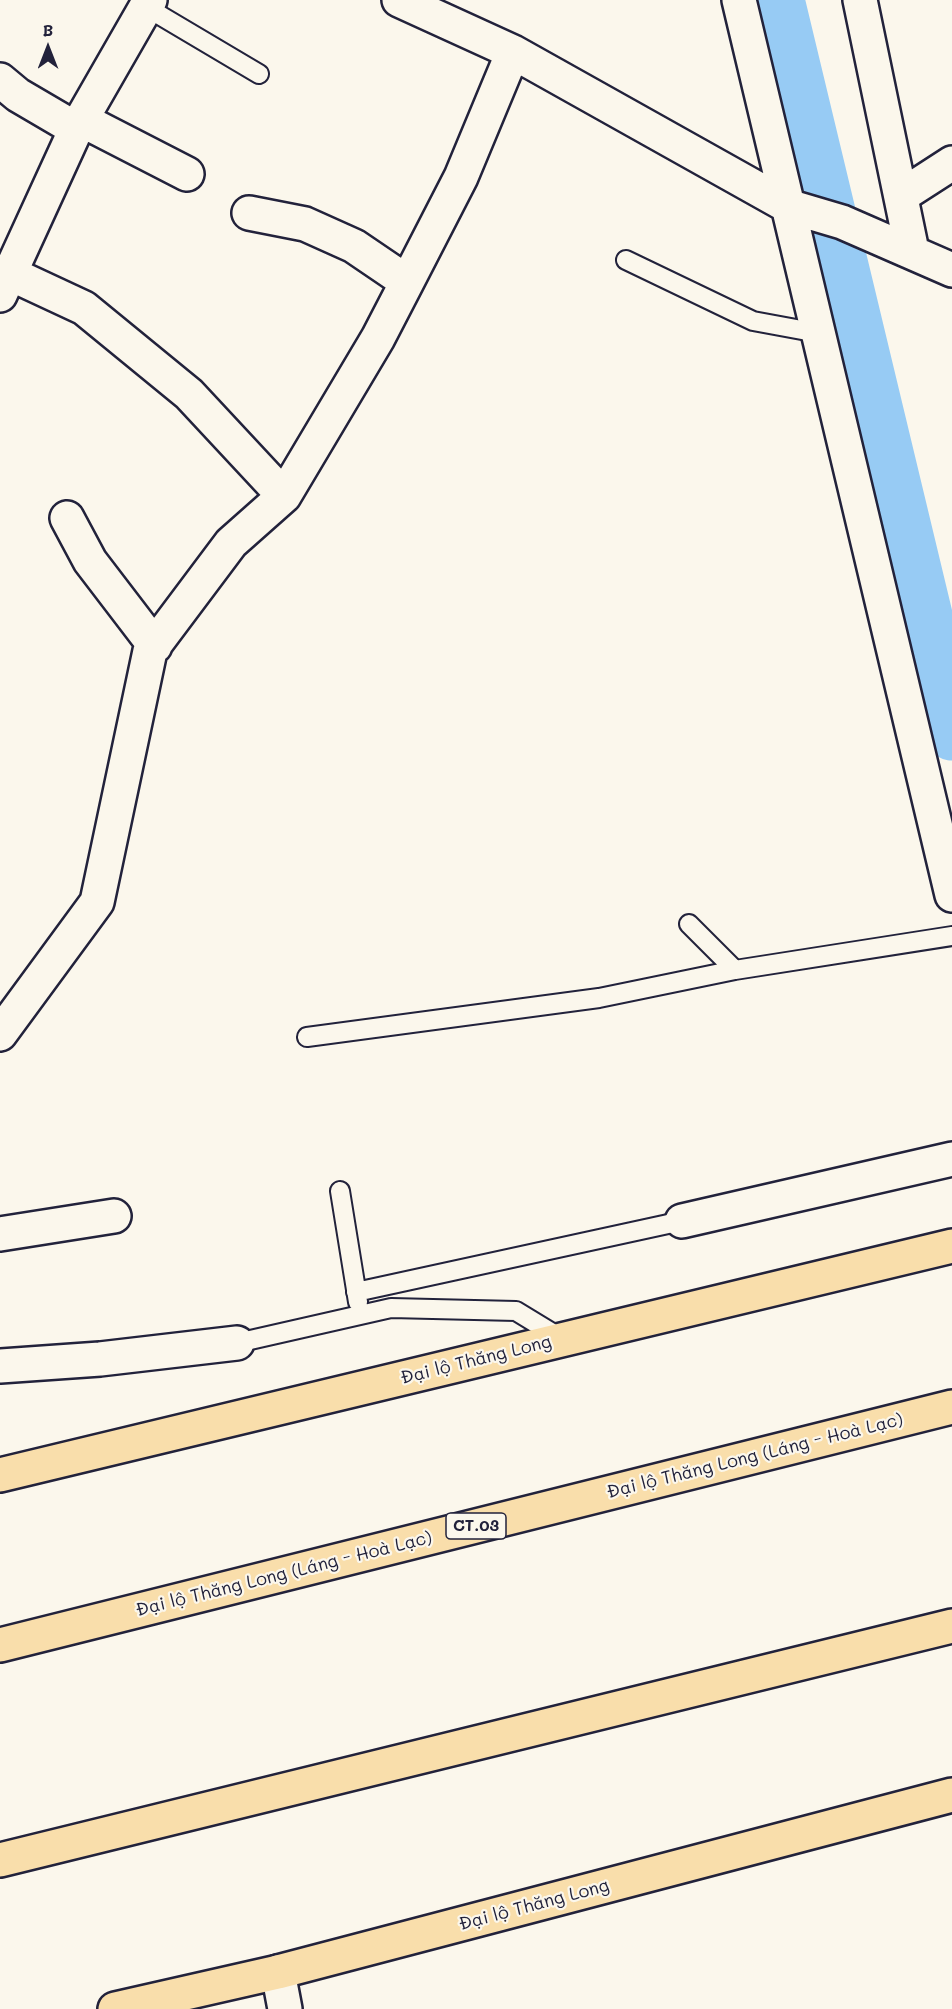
<!DOCTYPE html>
<meta charset="utf-8">
<style>
body{margin:0}
#map{position:relative;width:952px;height:2009px;overflow:hidden;background:#fbf7ec;font-family:Mali,sans-serif}
canvas{display:block}
.north{position:absolute;left:18px;top:18px;width:60px;height:60px;-webkit-text-stroke:4px #fbf7ec;paint-order:stroke;rotate:0deg;font-size:16px;font-weight:700;line-height:24px;text-align:center;color:#22223b}
.north::after{content:'';display:block;margin:auto;width:21px;height:27px;background:#22223b;clip-path:polygon(50% 0,100% 100%,50% 72%,0 100%)}
</style>
<div id="map">
<canvas width="952" height="2009"></canvas>
<div class="north">B</div>
</div>
<script>
const g = document.querySelector('canvas').getContext('2d');
g.lineJoin = 'round';
function strokePath(path, color, width, dash) { g.strokeStyle = color; g.lineWidth = width; g.lineCap = dash ? 'butt' : 'round'; g.setLineDash(dash || []); g.stroke(path); }
function label(font, color, halo, rows, align = 'center') {
  g.font = font + ' Mali,sans-serif'; g.lineWidth = 4.5; g.setLineDash([]); g.textBaseline = 'middle'; g.strokeStyle = halo; g.fillStyle = color; for (const [text, x, y, turn = 0] of rows) {
    g.save(); g.translate(x, y); g.rotate((+turn || 0) * Math.PI / 180); g.textAlign = isNaN(turn) ? turn : align; if (halo) g.strokeText(text, 0, 0); g.fillText(text, 0, 0); g.restore();
  }
}
const river = new Path2D(`
 M776,0l176,732`);
const lane = new Path2D(`
 M146,7l113,67
 M626,260l127,61 65,12
 M689,924l46,46 217,-34
 M307,1037l292,-39 136,-28
 M340,1191l18,111
 M356,1292l326,-71
 M237,1343l154,-35 125,3 46,28`);
const street = new Path2D(`
 M399,0l114,52 275,154 54,16 110,48
 M739,0l213,895
 M860,0l52,251
 M0,80l18,15 58,34
 M82,120l105,54
 M901,196l51,-33
 M249,213l56,11 49,22 53,36
 M11,274l73,34 105,86 95,102
 M0,295l76,-166 74,-129
 M67,518l23,43 65,85
 M0,1034l97,-132 53,-251 81,-108 53,-47 94,-158 29,-56 54,-105 52,-125
 M682,1221l270,-62
 M0,1234l114,-18
 M0,1366l100,-7 137,-16
 M278,1972l7,37`);
const primary = new Path2D(`
 M0,1475l952,-229
 M115,2009l163,-37 674,-177`);
const highway = new Path2D(`
 M0,1645l952,-238
 M0,1860l952,-234`);
const shields = [
 [476,1526,60]
];
const shieldNames = [
 ["CT.03",476,1526]
];
const streetNames = [
 ["Đại lộ Thăng Long",476,1360,-14],
 ["Đại lộ Thăng Long (Láng - Hoà Lạc)",755,1456,-14],
 ["Đại lộ Thăng Long (Láng - Hoà Lạc)",284,1574,-14],
 ["Đại lộ Thăng Long",534,1905,-15]
];
strokePath(river, '#97cbf4', 57);
strokePath(lane, '#22223b', 22);
strokePath(street, '#22223b', 38);
strokePath(primary, '#22223b', 38);
strokePath(highway, '#22223b', 38);
strokePath(lane, '#fbf7ec', 18);
strokePath(street, '#fbf7ec', 33);
strokePath(primary, '#f9deab', 33);
strokePath(highway, '#f9deab', 33);
for (const [x, y, w] of shields) { const box = new Path2D(); box.roundRect(x - w / 2, y - 13, w, 26, 4.5); g.fillStyle = '#fbf7ec'; g.fill(box); strokePath(box, '#22223b', 1.5); }
label('bold 16px', '#22223b', null, shieldNames);
label('18px', '#22223b', '#fbf7ec', streetNames);
</script>
